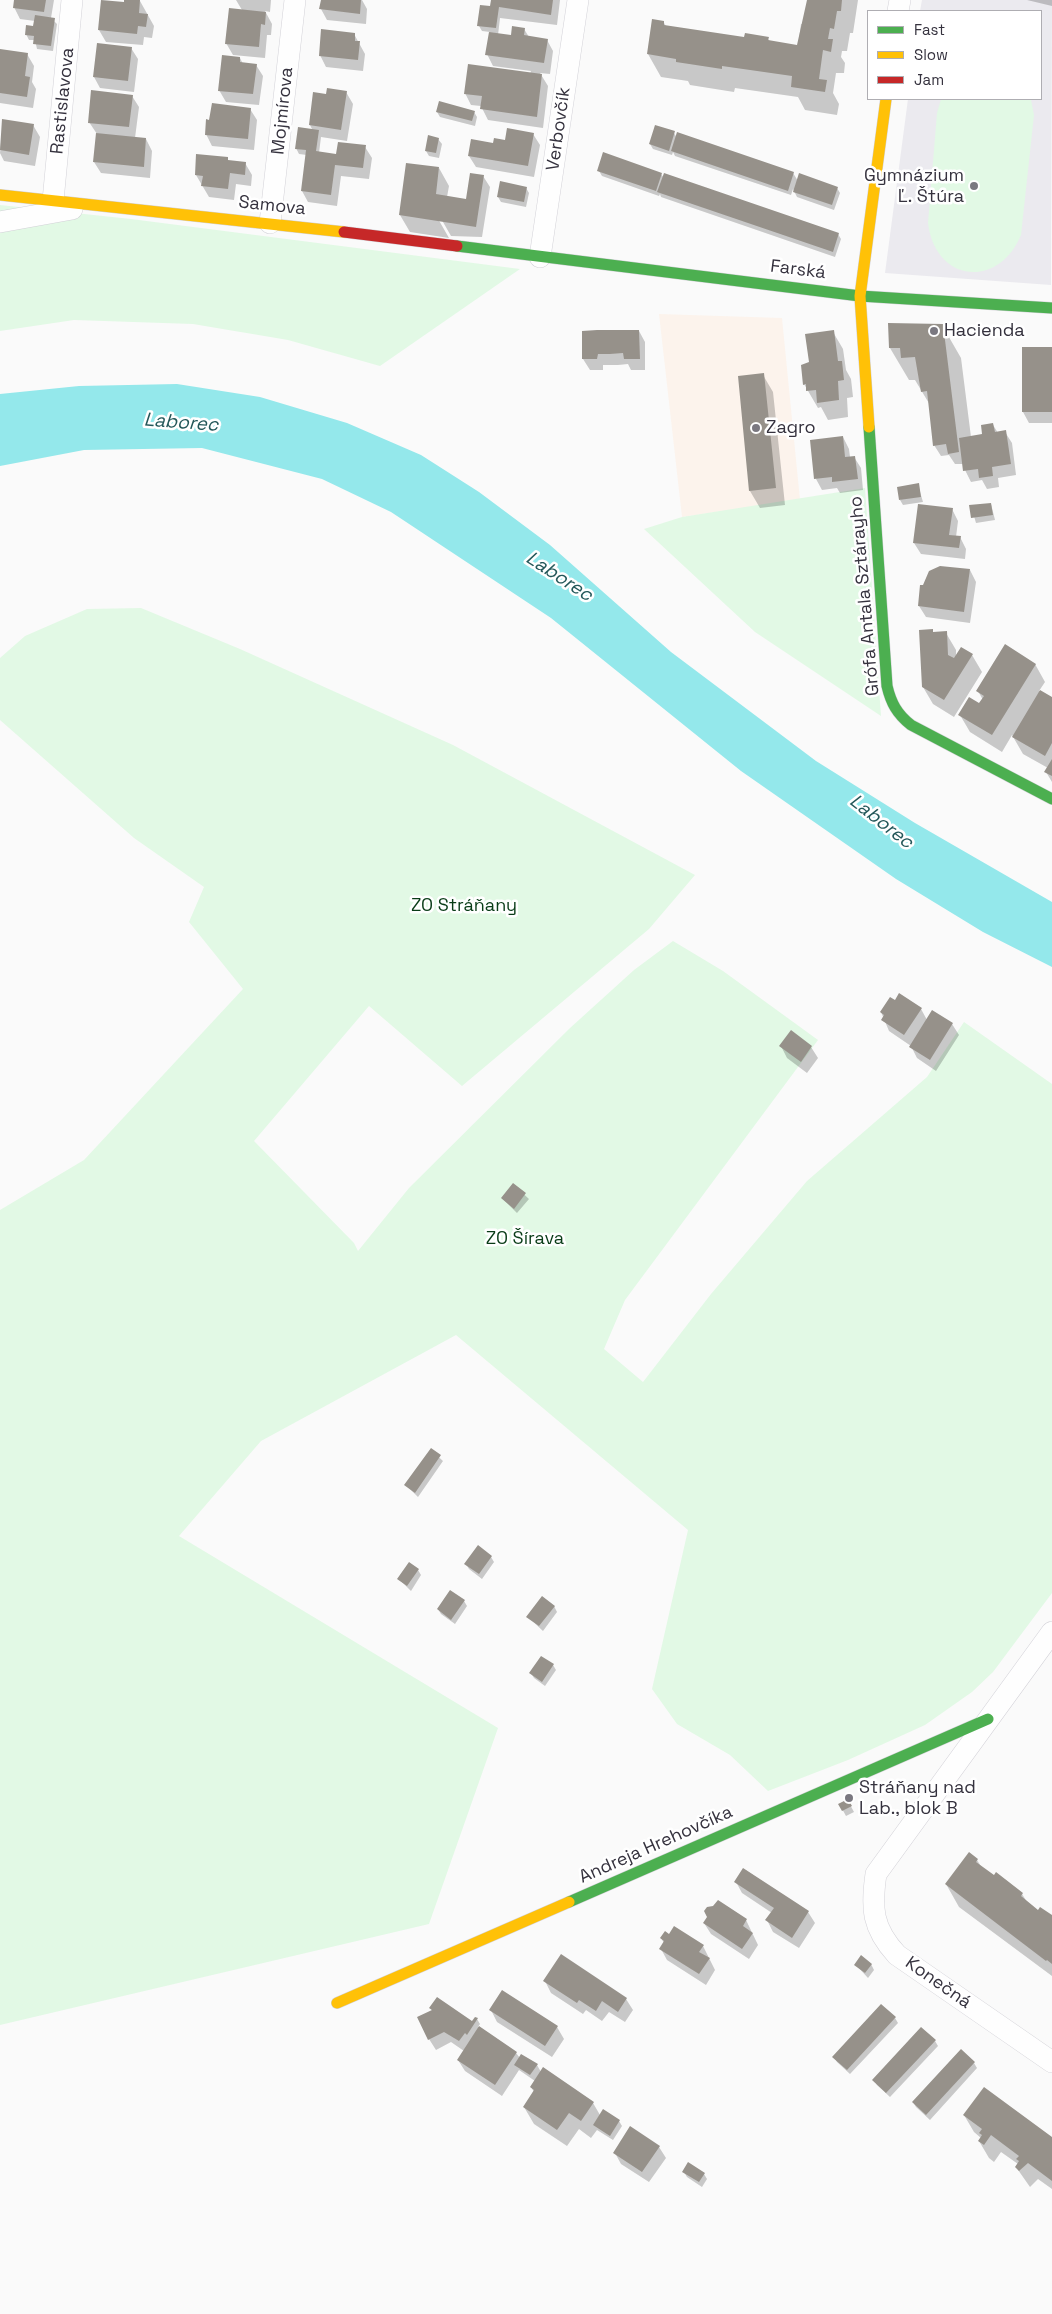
<!DOCTYPE html>
<meta charset="utf-8">
<style>
body{margin:0}
#map{position:relative;width:1052px;height:2314px;overflow:hidden;background:#fafafa;font-family:"Space Grotesk",sans-serif}
canvas{display:block}
.legend{position:absolute;left:867px;top:10px;width:175px;height:90px;box-sizing:border-box;background:#fff;border:1px solid #aeadb2;margin:0;padding:6px 9px;list-style:none;font-size:15px;color:#35323e}
.legend li{display:flex;align-items:center;gap:10px;height:25px}
.legend b{width:25px;border:1px solid #aeadb2}
</style>
<div id="map">
<canvas width="1052" height="2314"></canvas>
<ul class="legend">
<li><b style="height:6px;background:#4caf50"></b>Fast</li>
<li><b style="height:6px;background:#ffc107"></b>Slow</li>
<li><b style="height:6px;background:#c62828"></b>Jam</li>
</ul>
</div>
<script>
const g = document.querySelector('canvas').getContext('2d');
g.lineJoin = 'round';
function fill(path, color) { g.fillStyle = color; g.fill(path, 'evenodd'); }
function strokePath(path, color, width, dash) { g.strokeStyle = color; g.lineWidth = width; g.lineCap = dash ? 'butt' : 'round'; g.setLineDash(dash || []); g.stroke(path); }
function label(font, color, halo, rows, align = 'center') {
  g.font = font + ' "Space Grotesk",sans-serif'; g.lineWidth = 5; g.setLineDash([]); g.textBaseline = 'middle'; g.strokeStyle = halo; g.fillStyle = color; for (const [text, x, y, turn = 0] of rows) {
    g.save(); g.translate(x, y); g.rotate((+turn || 0) * Math.PI / 180); g.textAlign = isNaN(turn) ? turn : align; if (halo) g.strokeText(text, 0, 0); g.fillText(text, 0, 0); g.restore();
  }
}
const built = new Path2D(`
 M922,0h130l-1,285 -166,-12 23,-174h133v-88h-121z`);
const industrial = new Path2D(`
 M659,314l123,4 18,182 -118,17z`);
const green = new Path2D(`
 M941,99l90,1 3,15 -13,120c-23,55 -86,47 -93,-12l9,-110z
 M0,205l131,14 389,50 -140,97 -92,-26 -95,-16 -119,-4 -74,11z
 M865,488l16,228 -126,-84 -111,-103 38,-12z
 M141,608l99,41 213,96 242,130 -46,54 -187,157 -93,-80 -115,135 100,102 4,8 51,-63 161,-160 64,-58 39,-29 50,30 95,69 -193,260 -21,49 39,33 68,-88 96,-113 120,-104 37,-55 88,62v509l-59,79 -21,20 -47,33 -77,35 -80,31 -38,-36 -53,-31 -25,-35 36,-159 -232,-195 -195,106 -82,95 319,192 -69,196 -429,101v-815l84,-50 159,-171 -54,-67 15,-35 -70,-49 -134,-118v-62l25,-22 62,-27z`);
const water = new Path2D(`
 M177,384l83,13 87,26 74,32 58,37 71,53 121,107 145,109 99,62 137,79v65l-69,-35 -87,-53 -155,-108 -190,-153 -160,-106 -69,-33 -120,-31 -118,2 -84,16v-72l79,-8z`);
const shadow = new Path2D(`
 M15,0h39l-3,18 6,6 -4,27 -16,-2 -2,-9h-6l-3,-6 8,-7 1,-6 -15,-2 -6,-12z
 M125,0l15,1 14,25 -2,12 -8,-1 -1,8 -37,-3 -7,-12 4,-29 22,3z
 M236,0h35l-1,12 -5,-1 7,13 -1,11h-4l-2,23 -32,-3 -7,-12 16,-33z
 M322,0h40l5,9 -1,15 -39,-4 -6,-11z
 M493,0h67l-3,25 -57,-7 -2,17 14,2 12,-8 5,8 18,3 6,11 -3,23 -10,-1 8,13 -5,42 -55,-8 -7,-14 -10,-1 -6,-12 65,-19 1,-3 -38,-5 -6,-12 3,-22 -8,-1 -3,-5 14,-18z
 M808,0h50l-5,33h-3l-3,18h-5l-1,6 4,6 -1,10h-8l-3,20 6,11 -2,11 -32,-5 -7,-13 -63,-9 -1,4 -44,-7 -2,-4 -27,-4 -13,-23 16,-31 2,3 79,12h23l2,4 28,4 3,-22h3z
 M1027,0h25v6z
 M354,34l11,20 -2,17 -37,-4 -6,-12z
 M131,48l7,11 -4,33 -34,-4 -6,-11z
 M0,51l27,3 7,12 -2,16 4,7 -3,19 -33,-5z
 M240,58l3,6 13,1 7,11 -4,29 -33,-3 -7,-12z
 M346,92l7,12 -6,37 -26,-4 -2,16 18,2 28,-8 7,11 -3,21 -28,-3 -4,30 -29,-4 -6,-11 5,-36 -8,-1 -3,-6 17,-17 -3,-6 17,-30z
 M132,96l7,11 -4,31 11,1 6,12 -2,27 -49,-5 -7,-11 3,-28 -8,-12z
 M250,109l7,11 -3,30 -42,-4 -6,-12z
 M437,112h37l3,5 -2,9 -35,-9z
 M3,120l30,5 7,12 -5,29 -31,-5 -4,-8z
 M674,133l3,5 116,35 5,8 39,7 3,5 -6,17 -37,-13 -4,-8 -2,6 -116,-39 -2,-4 -1,3 -19,-6 -3,-5z
 M533,134l7,11 -6,32 -58,-10 -7,-11 25,-12z
 M438,139l4,5 -3,14 -10,-2 -3,-5z
 M227,159l2,3 16,1 7,12 -1,11 -15,-2 -2,16 -25,-3 -13,-22z
 M439,168l10,18 -2,11 20,3 16,-24 7,11 -8,50 -31,-1 -12,-21 -2,2 12,21 -39,-6 -10,-17z
 M599,171l62,3 3,4 174,56 3,5 -6,18 -174,-60 -1,-3 -1,2 -57,-20z
 M526,188l3,5 -3,14 -25,-5 -3,-5z
 M942,325l19,33 10,79 13,-2 9,-10 5,8 7,-1 7,11 4,32 -18,3 1,9 -12,2 -5,-9 -11,2 -6,-12 -1,-6h-9l-6,-9 -8,1 -7,-11 -4,-40 -15,-25h-6l-19,-32z
 M639,331l6,11v28h-14l-3,-6 -10,1h-15v5h-13l-7,-11v-26z
 M833,332l10,17 3,21 5,9 2,18 -6,1 1,19 -20,3 -7,-13 -3,1 -14,-24 6,-21z
 M1052,348v75h-23l-6,-11z
 M763,375l10,17 12,113 -25,3 -10,-17z
 M843,437l6,12 1,8h4l7,11 2,22 -23,3 -3,-5 -15,2 -6,-11z
 M918,485l5,17 -20,3 -3,-5z
 M991,504l4,16 -19,3 -5,-17z
 M952,509l6,12 -2,16h4l6,12 -1,10 -44,-5 -7,-11z
 M970,570l6,12 -6,41 -44,-6 -7,-11z
 M921,631l25,2 10,17v6l16,-1 10,17 -28,45 -21,-13 -10,-17z
 M1035,664l10,18 -6,9 13,7v84l-6,-10 2,-4 -25,-14 -11,-19 -10,17 -32,-20 -10,-17 20,-10 3,-5 -5,-9z
 M921,1009l6,11 25,4 7,11 -23,36 -19,-13 -6,-12 -22,-15 -8,-19z
 M791,1032l20,15 7,11 -11,15 -20,-15 -6,-12z
 M514,1185l15,14 -12,14 -15,-15z
 M431,1450l12,11 -25,36 -12,-12z
 M478,1547l13,10 3,5 -12,17 -13,-10 -3,-5z
 M418,1570l3,5 -10,16 -12,-12z
 M450,1591l14,10 3,5 -12,18 -14,-10 -3,-5z
 M554,1606l3,6 -14,19 -15,-14z
 M553,1665l3,5 -11,16 -11,-8 -3,-5z
 M848,1801l6,11 -8,4 -6,-11z
 M969,1854l8,6 5,8 40,26 5,8 11,9 14,6v59l-93,-69 -13,-23z
 M744,1869l64,43 7,11 -16,25 -26,-16 -6,-12 5,-7 -30,-20 -6,-11z
 M746,1920l12,25 -9,14 -38,-25 -7,-11z
 M669,1935l34,11 12,24 -9,15 -39,-25 -6,-11 3,-6 -3,-5z
 M871,1964l3,6 -6,8 -12,-13z
 M545,1981l81,18 7,11 -8,12 -16,-10 -7,9 -16,-11 -3,4 -32,-21z
 M431,2008l40,14 6,-3 3,5 -2,3 38,26 4,5 17,7 4,7 52,31 7,12 19,6 3,5 -9,14 -16,-10 -6,8 -12,-9 -12,17 -33,-22 -10,-17 10,-15 -3,-5 4,-6 -16,-11 -17,26 -37,-25 -7,-11 6,-9 -13,-9 -15,8 -7,-11 3,-28z
 M491,2010l66,17 7,12 -12,18 -55,-35z
 M895,2018l3,5 -48,51 -13,-12 -3,-5z
 M935,2041l3,5 -48,51 -13,-12 -3,-5z
 M974,2063l3,5 -47,52 -14,-13 -3,-5z
 M964,2115l88,23v51l-14,-10 -8,8 -14,-20 2,-3 -17,-12 -7,10 -5,-4 -10,-17 2,-3 -7,-6z
 M659,2147l7,11 -17,24 -28,-18 -6,-11z
 M684,2172l20,2 3,5 -5,8 -15,-10z`);
const building = new Path2D(`
 M14,0h32l-2,12 -31,-4z
 M101,0l23,2v-2h16l-1,13 9,1 -2,13 -8,-1 -1,8 -39,-4z
 M321,0h40l-1,14 -41,-5z
 M491,0h62l-2,15 -52,-8 -3,21 -19,-2 3,-21 10,1z
 M807,0h35l-1,11h-4l-3,18 -4,-1 -2,11h5l-2,13 -8,-2 -4,29 8,1 -2,12 -34,-5 1,-11 -70,-10v3l-46,-7v-3l-29,-5 5,-35 12,2v4l80,12 1,-4 24,4 -1,3 29,5z
 M229,8l37,4 -1,13 -4,-1 -2,23 -34,-3z
 M35,15l20,3 -4,28 -18,-2 1,-8 -9,-1 1,-10 7,1z
 M512,26l13,2 -1,7 24,4 -4,24 -59,-8 4,-23 22,3z
 M321,29l34,4v8h5l-2,19 -39,-4z
 M97,43l35,4 -4,34 -35,-4z
 M0,49l28,4 -3,23 5,1 -3,20 -27,-4z
 M222,55l18,2v5l17,2 -4,30 -35,-3z
 M468,64l74,10 -5,43 -57,-8 2,-13 -18,-2z
 M327,88l20,3 -6,39 -32,-5 4,-33 13,2z
 M91,90l42,5 -4,32 -41,-4z
 M439,101l36,10 -3,10 -36,-9z
 M212,103l39,5 -3,31 -43,-4 1,-16 3,1z
 M2,119l32,5 -5,31 -29,-5z
 M655,125l20,6 -6,20 -20,-7z
 M298,127l21,3 -3,21 20,3 2,-12 28,3 -3,23 -28,-3 -4,30 -30,-4 5,-41 -11,-1z
 M507,128l27,5 -6,33 -60,-10 3,-17 22,4 1,-5 11,2z
 M677,132l117,40 -6,19 -117,-40z
 M96,133l50,5 -2,29 -51,-5z
 M428,135l11,3 -3,15 -11,-2z
 M603,152l59,21 -6,18 -59,-20z
 M196,154l32,3v3l18,2 -1,13 -15,-2 -2,16 -27,-3 2,-10 -8,-1z
 M406,163l33,4 -3,27 30,5 4,-26 14,2 -8,52 -77,-12z
 M664,173l175,60 -6,19 -176,-60z
 M799,173l39,14 -6,18 -39,-13z
 M500,181l27,6 -3,15 -27,-5z
 M888,323l55,1 16,128 -11,2 -2,-10 -13,2 -6,-55 -6,1 -6,-35 -14,1 -1,-10h-11z
 M597,330h42l1,29h-16l-1,-6 -13,1h-12l-1,5h-15v-28z
 M834,330l4,31h4l2,19 -6,1 1,19 -22,3 -1,-13 -10,1v-7l-3,1 -2,-20 8,-3 -4,-28z
 M1022,347h30v65h-30z
 M764,373l12,115 -27,3 -11,-115z
 M993,423l2,9 11,-2 5,34 -19,3 1,9 -14,2 -1,-9 -15,2 -4,-33 23,-4 -1,-9z
 M843,436l2,21 10,-1 3,23 -26,3v-5l-18,2 -4,-39z
 M919,483l2,14 -22,3 -2,-13z
 M991,503l2,12 -22,3 -2,-13z
 M918,504l35,4 -4,27 12,1 -2,12 -46,-5z
 M940,566l30,3 -6,43 -46,-6 2,-21h3l6,-14z
 M933,629v3l14,-1 1,24 6,3 7,-11 12,7 -29,46 -22,-13 -3,-57z
 M1005,644l31,20 -44,71 -34,-20 11,-18 10,6 5,-7 -8,-5z
 M1040,690l12,7v46l-7,13 -33,-19z
 M1052,759v17l-8,-4z
 M899,993l23,15 -18,27 -23,-15 3,-5 -4,-3 10,-15 5,3z
 M932,1010l21,13 -23,37 -21,-13z
 M791,1030l21,16 -11,16 -22,-16z
 M513,1183l13,10 -12,16 -13,-11z
 M431,1448l10,7 -26,38 -11,-8z
 M478,1545l14,11 -13,18 -15,-10z
 M409,1562l10,7 -12,17 -10,-7z
 M450,1590l15,10 -14,20 -14,-11z
 M542,1596l13,10 -16,20 -13,-9z
 M541,1656l13,8 -12,18 -13,-9z
 M848,1799l4,7 -10,5 -4,-7z
 M969,1852l9,7 -2,3 18,13 2,-3 27,21 -2,3 11,9 6,5 2,-3 12,8v49l-5,-4 -1,1 -101,-77z
 M743,1868l66,43 -17,27 -27,-18 9,-12 -40,-26z
 M718,1900l29,19 -4,7 10,7 -11,16 -39,-26 4,-6 -3,-6 3,-4 6,-1z
 M674,1926l30,19 -5,7 11,6 -11,16 -40,-25 5,-8 -4,-3 5,-7 4,3z
 M561,1954l66,44 -9,14 -16,-11 -6,10 -17,-11 -2,3 -34,-22z
 M861,1955l11,9 -7,9 -11,-8z
 M502,1990l56,36 -13,20 -56,-36z
 M437,1997l35,24 3,-4 3,1 -11,17 -2,-2 -6,8 -15,-9 -16,8 -11,-23 15,-7 -3,-2z
 M881,2004l15,13 -49,53 -15,-13z
 M479,2026l38,26 -22,33 -38,-25z
 M921,2027l15,13 -50,53 -14,-13z
 M961,2049l14,13 -49,53 -14,-13z
 M521,2054l17,10 -8,11 -16,-10z
 M543,2067l51,35 -13,19 -12,-8 -12,17 -34,-23 11,-17 -4,-3z
 M984,2087l68,50v44l-24,-18 -9,8 -4,-4 4,-6 -3,-2 3,-3 -28,-21 -7,10 -6,-4 4,-6 -3,-2 3,-4 -19,-14z
 M603,2109l17,11 -10,16 -17,-11z
 M630,2126l30,20 -18,26 -29,-19z
 M688,2162l17,11 -6,9 -17,-10z`);
const street = new Path2D(`
 M898,11l2,-11
 M53,201l19,-201
 M0,222l72,-13
 M270,223l25,-223
 M540,257l38,-257
 M1052,1632l-176,242c-5,34 -4,54 21,81l155,107`);
const fast = new Path2D(`
 M457,246l403,50 192,12
 M869,427l18,259c4,17 10,28 24,39l141,74
 M569,1902l419,-183`);
const slow = new Path2D(`
 M0,195l344,37
 M869,427l-9,-131 26,-197
 M337,2003l232,-101`);
const jam = new Path2D(`
 M344,232l113,14`);
const markers = [
 [974,186,5,"#7a7880"],
 [934,331,5,"#7a7880"],
 [756,428,5,"#7a7880"],
 [849,1798,5,"#7a7880"]
];
const streetNames = [
 ["Rastislavova",63,101,-84],
 ["Mojmírova",283,111,-84],
 ["Verbovčík",559,129,-82],
 ["Samova",272,206,6],
 ["Farská",798,270,7],
 ["Grófa Antala Sztárayho",865,596,-95],
 ["Andreja Hrehovčíka",656,1845,-24],
 ["Konečná",938,1983,35]
];
const poiNames = [
 ["Gymnázium",964,176,"right"],
 ["Ľ. Štúra",964,197,"right"],
 ["Hacienda",944,331],
 ["Zagro",766,428],
 ["Stráňany nad",859,1788],
 ["Lab., blok B",859,1809]
];
const parkNames = [
 ["ZO Stráňany",464,906],
 ["ZO Šírava",525,1239]
];
const waterNames = [
 ["Laborec",181,423,4],
 ["Laborec",559,577,33],
 ["Laborec",881,822,38]
];
fill(built, '#ebeaef');
fill(industrial, '#fcf3ec');
fill(green, '#e2f9e5');
fill(water, '#94e8eb');
fill(shadow, '#0003');
fill(building, '#96918a');
strokePath(street, '#d2d1d7', 22);
strokePath(fast, '#d2d1d7', 12);
strokePath(slow, '#d2d1d7', 12);
strokePath(jam, '#d2d1d7', 12);
strokePath(street, '#fefefe', 21);
strokePath(fast, '#4caf50', 11);
strokePath(slow, '#ffc107', 11);
strokePath(jam, '#c62828', 11);
for (const [x, y, r, color] of markers) { const dot = new Path2D(); dot.arc(x, y, r, 0, 2 * Math.PI); g.fillStyle = color; g.fill(dot); strokePath(dot, '#fff', 2); }
label('18px', '#35323e', '#fff', streetNames);
label('18px', '#35323e', '#fff', poiNames, 'left');
label('18px', '#093c17', '#fff', parkNames);
label('italic 19px', '#24585a', '#fff', waterNames);
</script>
